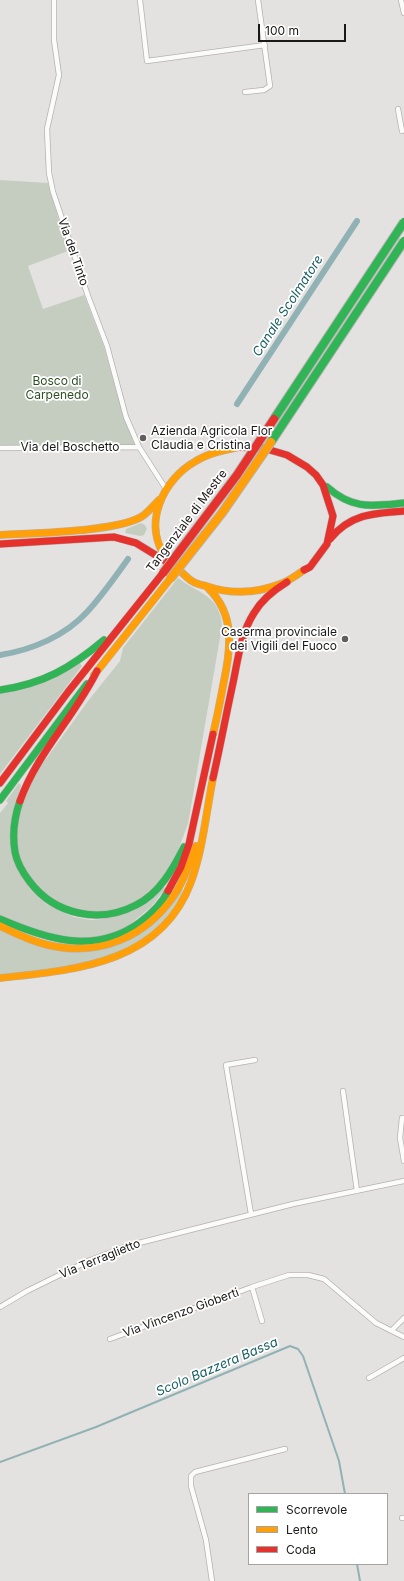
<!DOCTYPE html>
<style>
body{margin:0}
#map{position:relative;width:404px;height:1581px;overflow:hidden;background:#e4e2e0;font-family:Inter,sans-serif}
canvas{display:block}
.legend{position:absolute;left:248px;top:1493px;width:140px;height:72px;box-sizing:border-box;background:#fff;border:1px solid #a3a3a2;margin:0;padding:5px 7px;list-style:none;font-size:12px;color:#1a1917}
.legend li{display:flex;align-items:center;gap:8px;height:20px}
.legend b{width:20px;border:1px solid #a3a3a2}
.scale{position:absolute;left:258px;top:24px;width:88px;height:18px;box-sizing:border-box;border:2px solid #1a1917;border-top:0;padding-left:5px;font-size:12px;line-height:14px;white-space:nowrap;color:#1a1917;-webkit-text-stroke:3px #fff;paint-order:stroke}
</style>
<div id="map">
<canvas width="404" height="1581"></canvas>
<ul class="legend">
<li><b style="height:5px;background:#30b455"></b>Scorrevole</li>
<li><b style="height:5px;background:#ff9f0a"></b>Lento</li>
<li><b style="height:5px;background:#e5322d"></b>Coda</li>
</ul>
<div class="scale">100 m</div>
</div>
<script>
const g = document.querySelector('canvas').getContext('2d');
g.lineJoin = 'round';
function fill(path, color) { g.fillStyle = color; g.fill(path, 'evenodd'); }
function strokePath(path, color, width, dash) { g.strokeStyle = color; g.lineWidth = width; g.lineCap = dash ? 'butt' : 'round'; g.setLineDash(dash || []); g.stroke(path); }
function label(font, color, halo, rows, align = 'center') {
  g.font = font + ' Inter,sans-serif'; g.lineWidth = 3.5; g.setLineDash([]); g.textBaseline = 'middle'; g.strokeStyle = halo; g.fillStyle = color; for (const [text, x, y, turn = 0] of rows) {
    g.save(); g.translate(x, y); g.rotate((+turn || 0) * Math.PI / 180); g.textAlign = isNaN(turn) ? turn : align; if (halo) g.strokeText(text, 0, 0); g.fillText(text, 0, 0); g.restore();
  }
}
const green = new Path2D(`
 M0,180l48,3 20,68 -40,15 15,43 41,-14 20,52 20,71 11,27 -135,1z
 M141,523l4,2 2,4 -3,6 -3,1 -16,-3 1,-4z
 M178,578c21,16 42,17 44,48l-34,198 -13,34 -11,19 -27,26 -30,11 -42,-5 -30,-22 -17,-30 -3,-22 6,-32 21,-43 4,-1 42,-58 32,-40 3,-13z
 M80,663l2,3 -82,108v-83z
 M19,783l2,2 -6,22 3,64 13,19 17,15 26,12 17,3 11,-1 62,-33 1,3 -14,18 -23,19 -20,9 -18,4 -45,-4 -45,-20v-102l8,-10 -2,-2z
 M182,889l1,3c-40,74 -109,74 -183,84v-46l23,11 81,8z`);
const stream = new Path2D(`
 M0,1462l96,-35 194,-81 8,3 5,7 36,105 6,33
 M357,1564l3,17`);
const canal = new Path2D(`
 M237,404l120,-183
 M0,655c32,-5 65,-19 87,-43 15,-16 28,-35 41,-53`);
const street = new Path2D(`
 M54,0v40l5,35 -12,54 2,44 4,19 35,104 19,50 19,71 13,30 27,42
 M140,0l7,61 118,-16
 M401,0l3,13
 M245,92l19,-2 6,-4 -12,-86
 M398,109l4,22
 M0,448l139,-1
 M343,1091l14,100
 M404,1118h-2l-2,20 4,23
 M251,1214l-25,-149 29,-5
 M252,1287l10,34
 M0,1307l27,-16 61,-30 39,-15 166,-42 111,-23
 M392,1330l12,-12
 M110,1339l142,-52 37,-12h19l16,4 52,44 28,14
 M369,1378l35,-20
 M402,1518h2
 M212,1581l-6,-41 -15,-54v-10l4,-4 90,-23`);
const fast = new Path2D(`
 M327,487c26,23 45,19 77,16
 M0,690c43,-6 71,-22 104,-50
 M0,800l87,-116
 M20,801c-6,17 -8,33 -5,51 2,11 8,21 15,30 25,33 70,42 106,23 23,-11 37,-36 48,-58
 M0,919c46,20 94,36 139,4 11,-8 23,-19 29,-32`);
const slow = new Path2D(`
 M239,447c-15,3 -30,6 -43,14 -33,18 -55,64 -29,98 4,4 9,8 13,12 4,3 8,8 12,10 4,3 10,4 14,5 26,9 52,7 77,-3 7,-3 14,-8 21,-13
 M0,535c30,-2 122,-3 144,-20 5,-4 10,-10 15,-15
 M208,588c29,28 22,63 15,98 -3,16 -6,32 -10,48
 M94,675l76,-96
 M0,926c16,8 31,15 48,19 52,12 98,-8 127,-51 10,-15 15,-32 21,-48
 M0,978c75,-8 161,-14 191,-96 12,-33 15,-69 22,-104`);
const jam = new Path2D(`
 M239,447l24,1 24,7 20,12 9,8 7,10 10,31 -6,28 -17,23 -6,3
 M330,539c20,-25 44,-26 74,-28
 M0,544l114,-7 22,6 31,19
 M213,778c7,-31 13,-63 20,-95 5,-24 8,-50 21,-70 8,-14 20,-23 33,-31
 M0,783l68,-91 95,-119
 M20,801c17,-48 55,-85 77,-130
 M168,891l13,-24 8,-23 24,-110`);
const fastBridge = new Path2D(`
 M274,419l130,-197
 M271,442l133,-201`);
const slowBridge = new Path2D(`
 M170,579l52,-66 49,-71`);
const jamBridge = new Path2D(`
 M163,573l74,-98 37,-56`);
const markers = [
 [143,438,4,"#615f5d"],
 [345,639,4,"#615f5d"]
];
const streetNames = [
 ["Via del Tinto",73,252,71],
 ["Via del Boschetto",70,447],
 ["Tangenziale di Mestre",187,521,-53],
 ["Via Terraglietto",100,1259,-22],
 ["Via Vincenzo Gioberti",181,1313,-20]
];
const parkNames = [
 ["Bosco di",57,381],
 ["Carpenedo",57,395]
];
const poiNames = [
 ["Azienda Agricola Flor",151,431],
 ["Claudia e Cristina",151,445],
 ["Caserma provinciale",337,632,"right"],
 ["dei Vigili del Fuoco",337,646,"right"]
];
const waterNames = [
 ["Canale Scolmatore",288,306,-57],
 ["Scolo Bazzera Bassa",217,1367,-23]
];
fill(green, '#c5cdc1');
strokePath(stream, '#91b2b4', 2);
strokePath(canal, '#91b2b4', 6);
strokePath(street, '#b4b2b1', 6);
strokePath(fast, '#b4b2b1', 8);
strokePath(slow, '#b4b2b1', 8);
strokePath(jam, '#b4b2b1', 8);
strokePath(street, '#fbfbfa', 4.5);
strokePath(fast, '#30b455', 7);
strokePath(slow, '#ff9f0a', 7);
strokePath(jam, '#e5322d', 7);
strokePath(fastBridge, '#b4b2b1', 10, []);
strokePath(slowBridge, '#b4b2b1', 10, []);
strokePath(jamBridge, '#b4b2b1', 10, []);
strokePath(fastBridge, '#30b455', 8);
strokePath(slowBridge, '#ff9f0a', 8);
strokePath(jamBridge, '#e5322d', 8);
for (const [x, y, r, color] of markers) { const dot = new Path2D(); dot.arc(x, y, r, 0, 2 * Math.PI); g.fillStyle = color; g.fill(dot); strokePath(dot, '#fff', 1.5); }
label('12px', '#1a1917', '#fff', streetNames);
label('12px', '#2d4f21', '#fff', parkNames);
label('12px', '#1a1917', '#fff', poiNames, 'left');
label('italic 13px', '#1b6063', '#fff', waterNames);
</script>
